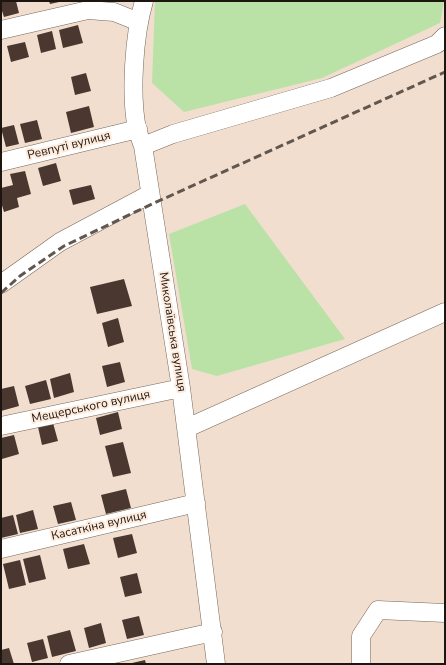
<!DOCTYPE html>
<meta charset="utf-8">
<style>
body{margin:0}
#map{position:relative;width:446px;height:665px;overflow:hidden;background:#f1decf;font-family:"Nunito Sans",sans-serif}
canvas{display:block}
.frame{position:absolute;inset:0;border:2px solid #1c1510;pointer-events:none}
</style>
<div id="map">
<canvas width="446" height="665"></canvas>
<div class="frame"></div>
</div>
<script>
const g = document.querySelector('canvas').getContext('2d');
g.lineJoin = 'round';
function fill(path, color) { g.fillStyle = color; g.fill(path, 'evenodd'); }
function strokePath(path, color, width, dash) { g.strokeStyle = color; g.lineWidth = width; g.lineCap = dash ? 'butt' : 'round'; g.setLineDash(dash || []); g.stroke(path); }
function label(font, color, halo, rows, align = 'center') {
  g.font = font + ' "Nunito Sans",sans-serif'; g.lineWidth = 4; g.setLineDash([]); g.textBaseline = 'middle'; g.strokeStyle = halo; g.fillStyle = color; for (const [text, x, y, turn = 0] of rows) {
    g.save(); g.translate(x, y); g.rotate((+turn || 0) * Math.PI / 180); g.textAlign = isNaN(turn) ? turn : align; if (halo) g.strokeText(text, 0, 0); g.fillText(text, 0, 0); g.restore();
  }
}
const green = new Path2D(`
 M155,1h289l-4,22 -118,55 -138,34 -32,-29z
 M245,204l100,135 -128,37 -25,-7 -23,-135z`);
const building = new Path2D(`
 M1,1h15l3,12 -15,4 -3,-9z
 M49,1h10v1l-9,2z
 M78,25l5,18 -20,5 -4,-18z
 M52,31l4,18 -15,4 -4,-18z
 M25,42l4,15 -18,5 -4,-16z
 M86,73l5,18 -16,4 -4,-18z
 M89,106l5,21 -23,6 -5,-21z
 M37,120l5,19 -17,4 -5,-19z
 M14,125l5,19 -13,3 -5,-19z
 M56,163l5,18 -18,5 -5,-18z
 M25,171l6,23 -14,4 2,9 -15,5 -3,-10v-14l12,-3 -3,-11z
 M91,185l4,14 -22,6 -4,-15z
 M124,279l8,27 -35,8 -7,-27z
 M118,318l6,24 -16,5 -6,-24z
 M120,362l5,20 -18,5 -5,-21z
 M70,373l4,19 -20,6 -4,-19z
 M46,380l5,19 -21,5 -5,-18z
 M14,386l5,20 -18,5v-22z
 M118,412l4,17 -22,6 -4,-17z
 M53,423l5,18 -16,4 -4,-18z
 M14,435l5,19 -17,5 -1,-21z
 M123,442l8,31 -18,4 -8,-31z
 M126,489l5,19 -25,6 -5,-19z
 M71,502l5,18 -18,4 -5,-18z
 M33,510l5,19 -18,4 -4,-18z
 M13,515l5,19 -17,4v-20z
 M132,534l5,19 -19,5 -5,-20z
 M84,544l6,20 -22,5 -5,-20z
 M40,555l6,24 -17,4 -6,-24z
 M20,560l6,25 -17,4 -6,-25z
 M137,573l5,20 -17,4 -5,-20z
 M139,616l5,19 -17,4 -5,-19z
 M101,623l5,20 -17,5 -5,-20z
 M70,630l6,21 -24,6 -5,-21z
 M43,639l5,19 -16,4 -5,-19z
 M9,648l5,16h-13v-14z
 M145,660l1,4h-14v-1z`);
const minor = new Path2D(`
 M144,1c-10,34 -14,93 -7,128 2,6 4,12 6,17l38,242 35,276
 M1,30l87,-20 26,2 25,10
 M143,146l30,-12 158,-46 106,-44 8,-8
 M1,162l137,-33
 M1,284l59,-42 90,-48
 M1,426l180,-38
 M187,428l258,-116
 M1,549l195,-46
 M69,664l144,-32
 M361,664v-28l17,-26 67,3`);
const rail = new Path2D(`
 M1,293l19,-17 44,-30 88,-42 293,-132`);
const streetNames = [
 ["Ревпуті вулиця",69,146,-14],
 ["Миколаївська вулиця",172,332,81],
 ["Мещерського вулиця",91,407,-12],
 ["Касаткіна вулиця",99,526,-13]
];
fill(green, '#bae2a7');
fill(building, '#4a3830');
strokePath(minor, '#776759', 19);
strokePath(minor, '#fff', 18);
strokePath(rail, '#62574f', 3, [8, 4]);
label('12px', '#1c1510', '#feebdc', streetNames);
</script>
